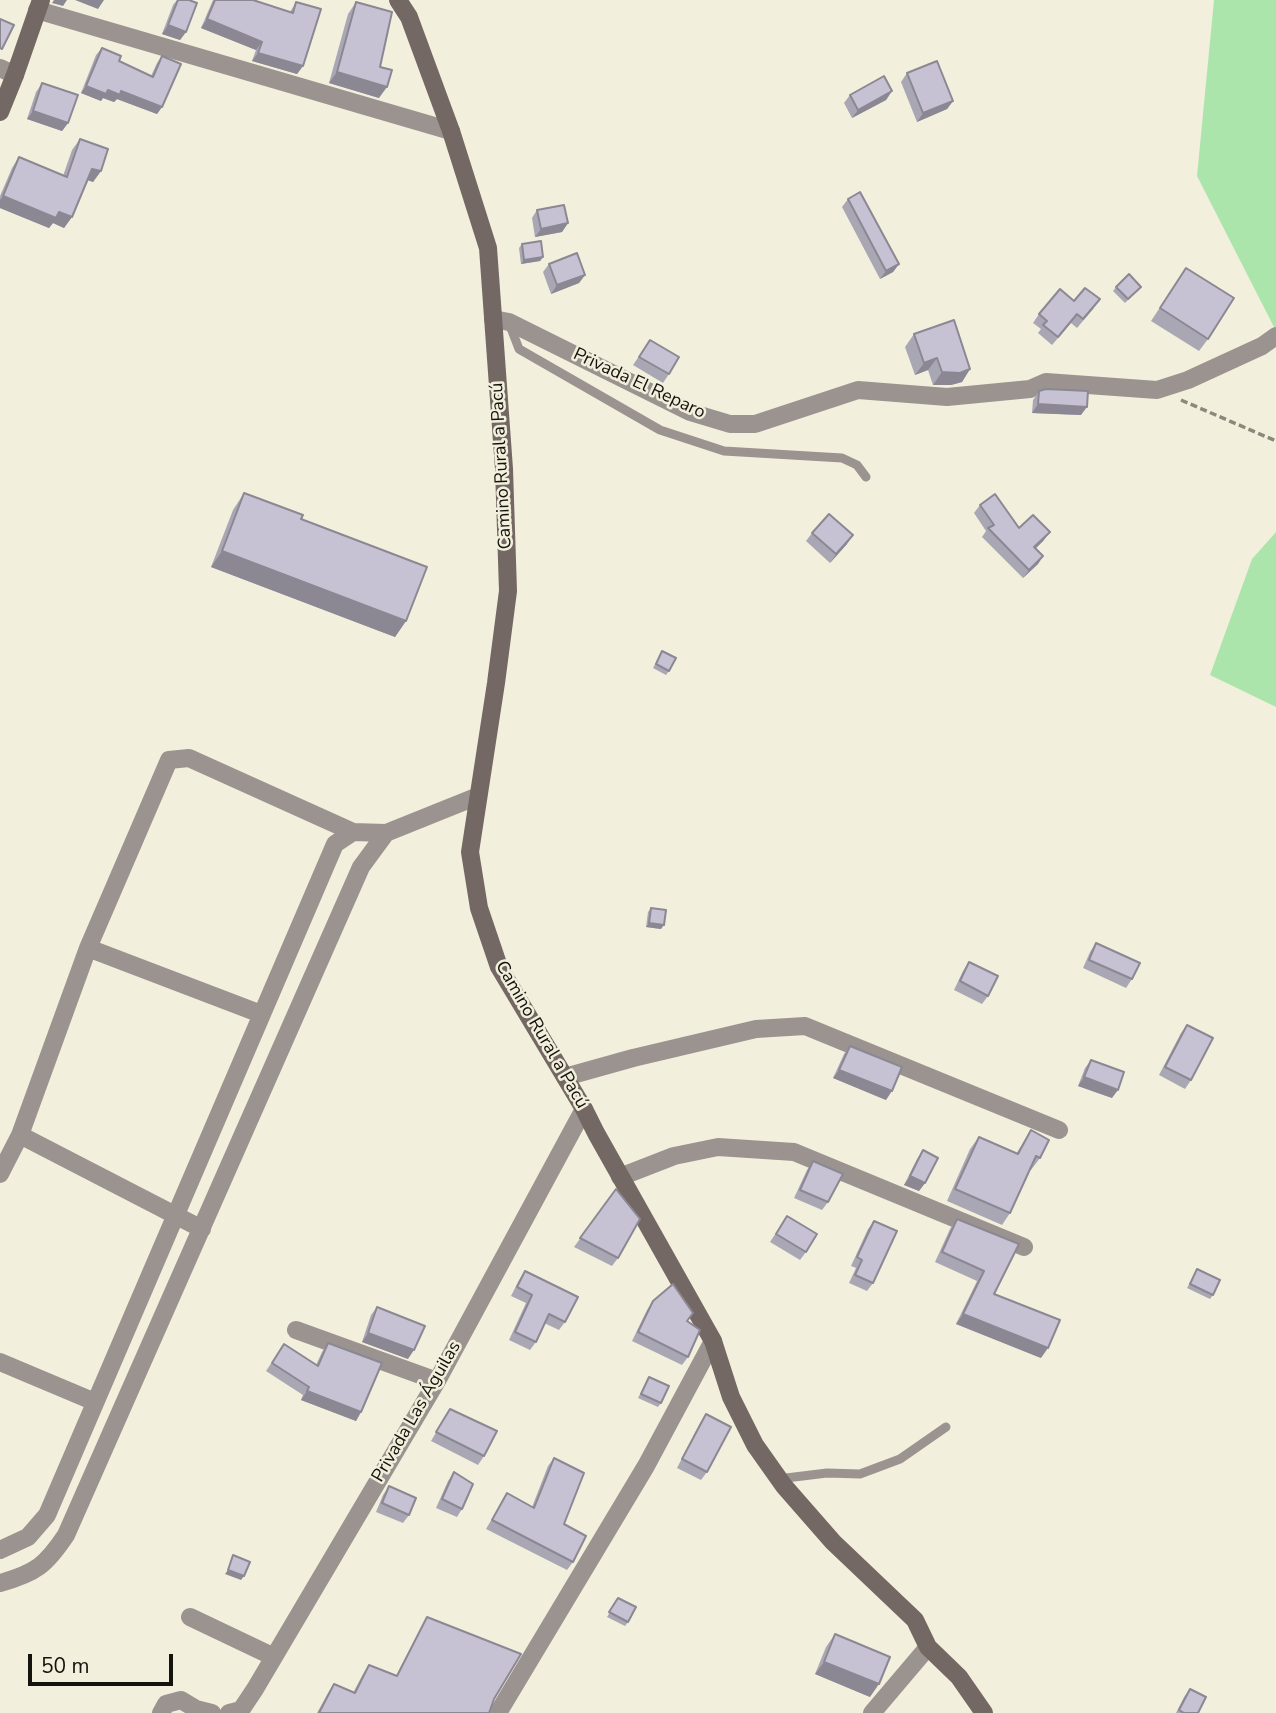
<!DOCTYPE html>
<meta charset="utf-8">
<style>
body{margin:0}
#map{position:relative;width:1276px;height:1713px;overflow:hidden;background:#f3efdd;font-family:"Nunito Sans",sans-serif}
canvas{display:block}
.scale{position:absolute;left:28px;top:1654px;width:145px;height:32px;box-sizing:border-box;border:4px solid #14130d;border-top:0;padding-left:9px;font-size:21px;line-height:24px;white-space:nowrap;color:#14130d;-webkit-text-stroke:5px #f3efdd;paint-order:stroke}
</style>
<div id="map">
<canvas width="1276" height="1713"></canvas>
<div class="scale">50 m</div>
</div>
<script>
const g = document.querySelector('canvas').getContext('2d');
g.lineJoin = 'round';
function fill(path, color) { g.fillStyle = color; g.fill(path, 'evenodd'); }
function strokePath(path, color, width, dash) { g.strokeStyle = color; g.lineWidth = width; g.lineCap = dash ? 'butt' : 'round'; g.setLineDash(dash || []); g.stroke(path); }
function label(font, color, halo, rows, align = 'center') {
  g.font = font + ' "Nunito Sans",sans-serif'; g.lineWidth = 5; g.setLineDash([]); g.textBaseline = 'middle'; g.strokeStyle = halo; g.fillStyle = color; for (const [text, x, y, turn = 0] of rows) {
    g.save(); g.translate(x, y); g.rotate((+turn || 0) * Math.PI / 180); g.textAlign = isNaN(turn) ? turn : align; if (halo) g.strokeText(text, 0, 0); g.fillText(text, 0, 0); g.restore();
  }
}
const green = new Path2D(`
 M1214,0h62v331l-79,-155z
 M1276,532v175l-66,-32 42,-116z`);
const path = new Path2D(`
 M1181,400l95,41`);
const lane = new Path2D(`
 M509,323l10,26 141,81 64,21 118,7 15,7 9,12
 M778,1479l49,-6 33,1 40,-15 46,-32`);
const street = new Path2D(`
 M37,10l414,121
 M0,68l15,7
 M493,319l16,3 181,90 40,12h25l103,-34 89,7 83,-8 16,-7 111,8 31,-10 74,-34 14,-10
 M88,948l173,66
 M565,1077l68,-19 123,-29 49,-3 254,104
 M20,1135l182,94
 M0,1174l20,-39 68,-187 81,-188 20,-2 164,74
 M620,1177l54,-21 44,-9 76,5 230,95
 M296,1330l141,51
 M0,1362l95,40
 M0,1550l28,-13 19,-22 288,-671 18,-12 33,1 92,-37
 M0,1583c36,-10 46,-18 66,-48l295,-668 25,-34
 M190,1617l84,40
 M161,1713l5,-9 15,-4 15,9 16,4
 M229,1713l12,-3 14,-21 182,-308 147,-272
 M498,1713l148,-247 67,-125
 M872,1713l56,-66`);
const secondary = new Path2D(`
 M398,0l11,17 42,114 37,117 16,221 4,122 -12,92 -26,169 9,56 20,59 85,142 12,24 117,208 18,56 24,48 29,41 49,56 82,78 13,27 31,30 25,36
 M0,112l15,-37 26,-75`);
const wall = new Path2D(`
 M177,0h12l-3,32 -6,8 -18,-6 11,-29z
 M213,0h40l37,12 6,-10 7,64 -6,8 -45,-13 4,-11 -55,-22z
 M356,2l24,65 -1,31 -50,-15 19,-69z
 M102,48l17,13 32,15 6,-13 5,-7v51l-5,7 -40,-15 -3,3 -11,-4 -2,3 -20,-8 15,-38z
 M907,73l46,28 -6,8 -30,13 -16,-40z
 M42,83l26,40 -6,8 -35,-12 9,-27z
 M892,91l-6,9 -34,18 -8,-15 6,-8z
 M80,139l21,32 -8,11 -6,-2 -15,37 -8,11 -11,-5 -4,5 -49,-20v-12l12,-28 7,-11 44,19 9,-26z
 M848,199l51,65 -6,8 -13,7 -38,-72z
 M537,210l31,13 -6,9 -27,5 -3,-19z
 M522,244l21,13 -3,4 -19,3 -2,-16z
 M549,264l36,11 -6,8 -28,11 -8,-22z
 M1186,268l22,71 -9,12 -48,-30z
 M1116,287h25l-16,16 -12,-12z
 M1074,301l20,7 -17,20 -6,-5 -19,22 -14,-12 3,-4 -8,-6 6,-9z
 M914,334l56,35 -8,13 -11,3h-18l-5,-15 -13,5 -10,-28z
 M650,340l19,34 -6,9 -30,-18z
 M1039,391l42,24 -49,-2 1,-13z
 M244,493l57,26 105,102 -11,16 -184,-70 22,-57z
 M980,505l39,23 25,12 -8,8 7,8 -5,8 -15,14 -41,-41 4,-6 -12,-18z
 M812,533l35,11 -17,19 -24,-22z
 M662,651l7,20 -3,4 -13,-7z
 M651,908l10,21 -15,-2 2,-15z
 M1096,943l36,36 -6,9 -43,-20 7,-16z
 M969,962l19,34 -6,8 -28,-14 9,-19z
 M1187,1025l4,55 -6,9 -26,-14 22,-42z
 M850,1046l36,54 -53,-22 11,-24z
 M1091,1060l21,38 -34,-12 7,-18z
 M1031,1130l9,28 -9,12h-1l-20,43 -8,12 -55,-24 23,-52 9,-12 37,17z
 M923,1150l2,33 -6,8 -15,-6 13,-26z
 M813,1161l15,41 -6,8 -28,-12 13,-28z
 M616,1189l2,69 -6,8 -38,-19z
 M787,1216l19,36 -6,8 -30,-18z
 M957,1219l62,25 -25,50 47,64 -85,-34 21,-43 -42,-19 15,-33z
 M874,1221l-1,62 -6,8 -18,-8 7,-15 -5,-2 17,-37z
 M1197,1269l16,26 -3,4 -23,-11z
 M525,1271l40,51 -6,8 -15,-7 -8,19 -6,8 -21,-10 17,-37 -15,-7 8,-16z
 M653,1301l35,20v36l-6,8 -50,-24 15,-31z
 M377,1307l31,52 -46,-17 9,-27z
 M328,1343l33,69 -5,9 -55,-21 2,-5 -37,-24 18,-27 32,21 6,-13z
 M649,1377l12,26 -3,4 -20,-9z
 M450,1409l34,47 -6,9 -47,-24z
 M706,1414l1,58 -6,8 -24,-12 23,-45z
 M554,1458l10,66 9,38 -6,8 -81,-41 21,-36 25,14 16,-41z
 M454,1472l8,37 -5,8 -21,-9 12,-27z
 M389,1486l20,29 -6,8 -27,-11 7,-17z
 M618,1598l10,24 -3,4 -18,-9z
 M427,1617l67,82 -5,14h-172l11,-20 6,-9 19,9 10,-19 6,-9 27,11 26,-50z
 M835,1634l35,63 -55,-23 11,-27z
 M1190,1689l8,24h-22l8,-16z`);
const shadedWall = new Path2D(`
 M54,0h13l-4,6 -11,-3z
 M75,0h29l-6,9z
 M207,19l55,23 -6,8 -55,-22z
 M168,25l18,7 -6,8 -18,-6z
 M258,53l45,13 -6,8 -45,-13z
 M337,72l50,15 -8,11 -50,-15z
 M86,86l35,5 41,16 -5,7 -40,-15 -3,3 -11,-4 -2,3 -20,-8z
 M892,91l-6,9 -34,18 6,-8z
 M953,101l-6,8 -30,13 6,-9z
 M33,111l35,12 -6,8 -35,-12z
 M92,169l9,2 -8,11 -8,-3z
 M3,196l56,16 13,5 -8,11 -11,-5 -4,5 -49,-20v-8z
 M568,223l-6,9 -27,5 6,-8z
 M543,257l-3,4 -19,3 3,-4z
 M899,264l-6,8 -13,7 6,-8z
 M585,275l-6,8 -28,11 6,-9z
 M937,358l-9,12 -13,5 9,-12z
 M970,369l-8,13 -11,3h-18l9,-13z
 M1038,404l49,3 -6,8 -49,-2z
 M1050,532l-6,8 -15,15 5,-8z
 M853,535l-6,9 -17,19 6,-9z
 M222,551l184,70 -11,16 -184,-70z
 M1043,556l-5,8 -15,14 6,-8z
 M649,923l15,2 -3,4 -15,-2z
 M839,1070l53,21 -6,9 -53,-22z
 M1084,1077l34,13 -6,8 -34,-12z
 M910,1176l15,7 -6,8 -15,-6z
 M963,1314l85,34 -7,10 -85,-34z
 M368,1333l46,17 -6,9 -46,-17z
 M307,1391l54,21 -5,9 -55,-21z
 M228,1570l16,6 -3,4 -16,-6z
 M824,1662l55,22 -9,13 -55,-23z`);
const building = new Path2D(`
 M178,0h11l8,3 -11,29 -18,-7z
 M215,0h38l40,13 3,-11 25,7 -18,57 -45,-13 4,-11 -55,-23z
 M356,2l36,10 -12,55 12,3 -5,17 -50,-15z
 M0,19l14,6 -12,24 -2,-1z
 M102,48l19,8 -2,5 34,16 9,-21 19,8 -19,43 -41,-16 -1,4 -12,-5 -2,4 -20,-8z
 M937,61l16,40 -30,12 -16,-40z
 M884,76l8,15 -34,19 -8,-15z
 M42,83l36,12 -10,28 -35,-12z
 M80,139l28,10 -7,22 -9,-2 -20,48 -13,-5 -3,6 -53,-22 16,-39 48,20z
 M860,192l39,72 -13,7 -38,-72z
 M564,205l4,18 -27,6 -4,-19z
 M541,241l2,16 -19,3 -2,-16z
 M577,253l8,22 -28,10 -8,-21z
 M1186,268l48,30 -26,41 -48,-31z
 M1129,274l12,13 -13,12 -12,-12z
 M1085,288l15,11 -17,20 -6,-5 -19,23 -15,-12 4,-4 -8,-7 21,-25 14,12z
 M954,320l16,49 -10,4 -18,-1 -5,-14 -13,5 -10,-29z
 M650,340l29,17 -10,17 -30,-17z
 M1046,389l42,2 -1,16 -49,-3 1,-13z
 M244,493l59,22 -2,4 126,48 -21,54 -184,-70z
 M995,494l24,34 14,-13 17,17 -16,15 9,9 -14,14 -41,-42 6,-3 -14,-20z
 M829,514l24,21 -17,19 -24,-21z
 M662,651l14,7 -7,13 -13,-7z
 M651,908l15,2 -2,15 -15,-2z
 M1096,943l44,20 -8,16 -43,-19z
 M969,962l29,14 -10,20 -28,-15z
 M1187,1025l26,13 -22,42 -26,-13z
 M850,1046l52,21 -10,24 -53,-21z
 M1091,1060l33,12 -6,18 -34,-13z
 M1031,1130l18,10 -9,18 -4,-2 -26,57 -55,-24 24,-52 39,17z
 M923,1150l15,8 -13,25 -15,-7z
 M813,1161l30,13 -15,28 -28,-12z
 M616,1189l24,30 -22,39 -38,-20z
 M787,1216l30,18 -11,18 -30,-18z
 M957,1219l62,25 -25,50 66,26 -12,28 -85,-34 21,-43 -42,-19z
 M874,1221l23,10 -24,52 -18,-8 7,-15 -5,-3z
 M1197,1269l23,11 -7,15 -23,-11z
 M525,1271l53,26 -13,25 -16,-8 -13,28 -21,-10 17,-37 -15,-8z
 M673,1284l20,29 -6,8 13,9 -12,27 -50,-25 15,-31z
 M377,1307l48,19 -11,24 -46,-17z
 M328,1343l54,20 -21,49 -54,-21 2,-4 -37,-24 12,-19 34,22z
 M649,1377l20,9 -8,17 -20,-9z
 M450,1409l47,22 -13,25 -48,-24z
 M706,1414l25,13 -24,45 -25,-13z
 M554,1458l30,15 -20,51 22,12 -13,26 -81,-42 15,-27 27,15z
 M454,1472l19,12 -11,25 -20,-10z
 M389,1486l27,12 -7,17 -27,-12z
 M233,1555l17,7 -6,14 -16,-6z
 M618,1598l18,9 -8,15 -19,-10z
 M427,1617l94,37 -27,45 -5,14h-170l15,-29 21,9 14,-28 28,11z
 M835,1634l55,23 -11,27 -55,-22z
 M1190,1689l16,8 -8,16h-14l-5,-3z`);
const streetNames = [
 ["Privada El Reparo",639,384,25],
 ["Camino Rural a Pacú",502,466,-93],
 ["Camino Rural a Pacú",541,1035,60],
 ["Privada Las Águilas",417,1412,-60]
];
fill(green, '#ace5ac');
strokePath(path, '#8b887c', 3.5, [7, 3.5]);
strokePath(lane, '#9b938f', 9);
strokePath(street, '#9b938f', 18);
strokePath(secondary, '#736863', 18);
fill(wall, '#aaa7b5');
fill(shadedWall, '#8b8894');
fill(building, '#c6c2d3');
strokePath(building, '#8b8894', 2);
label('18px', '#14130d', '#f3efdd', streetNames);
</script>
